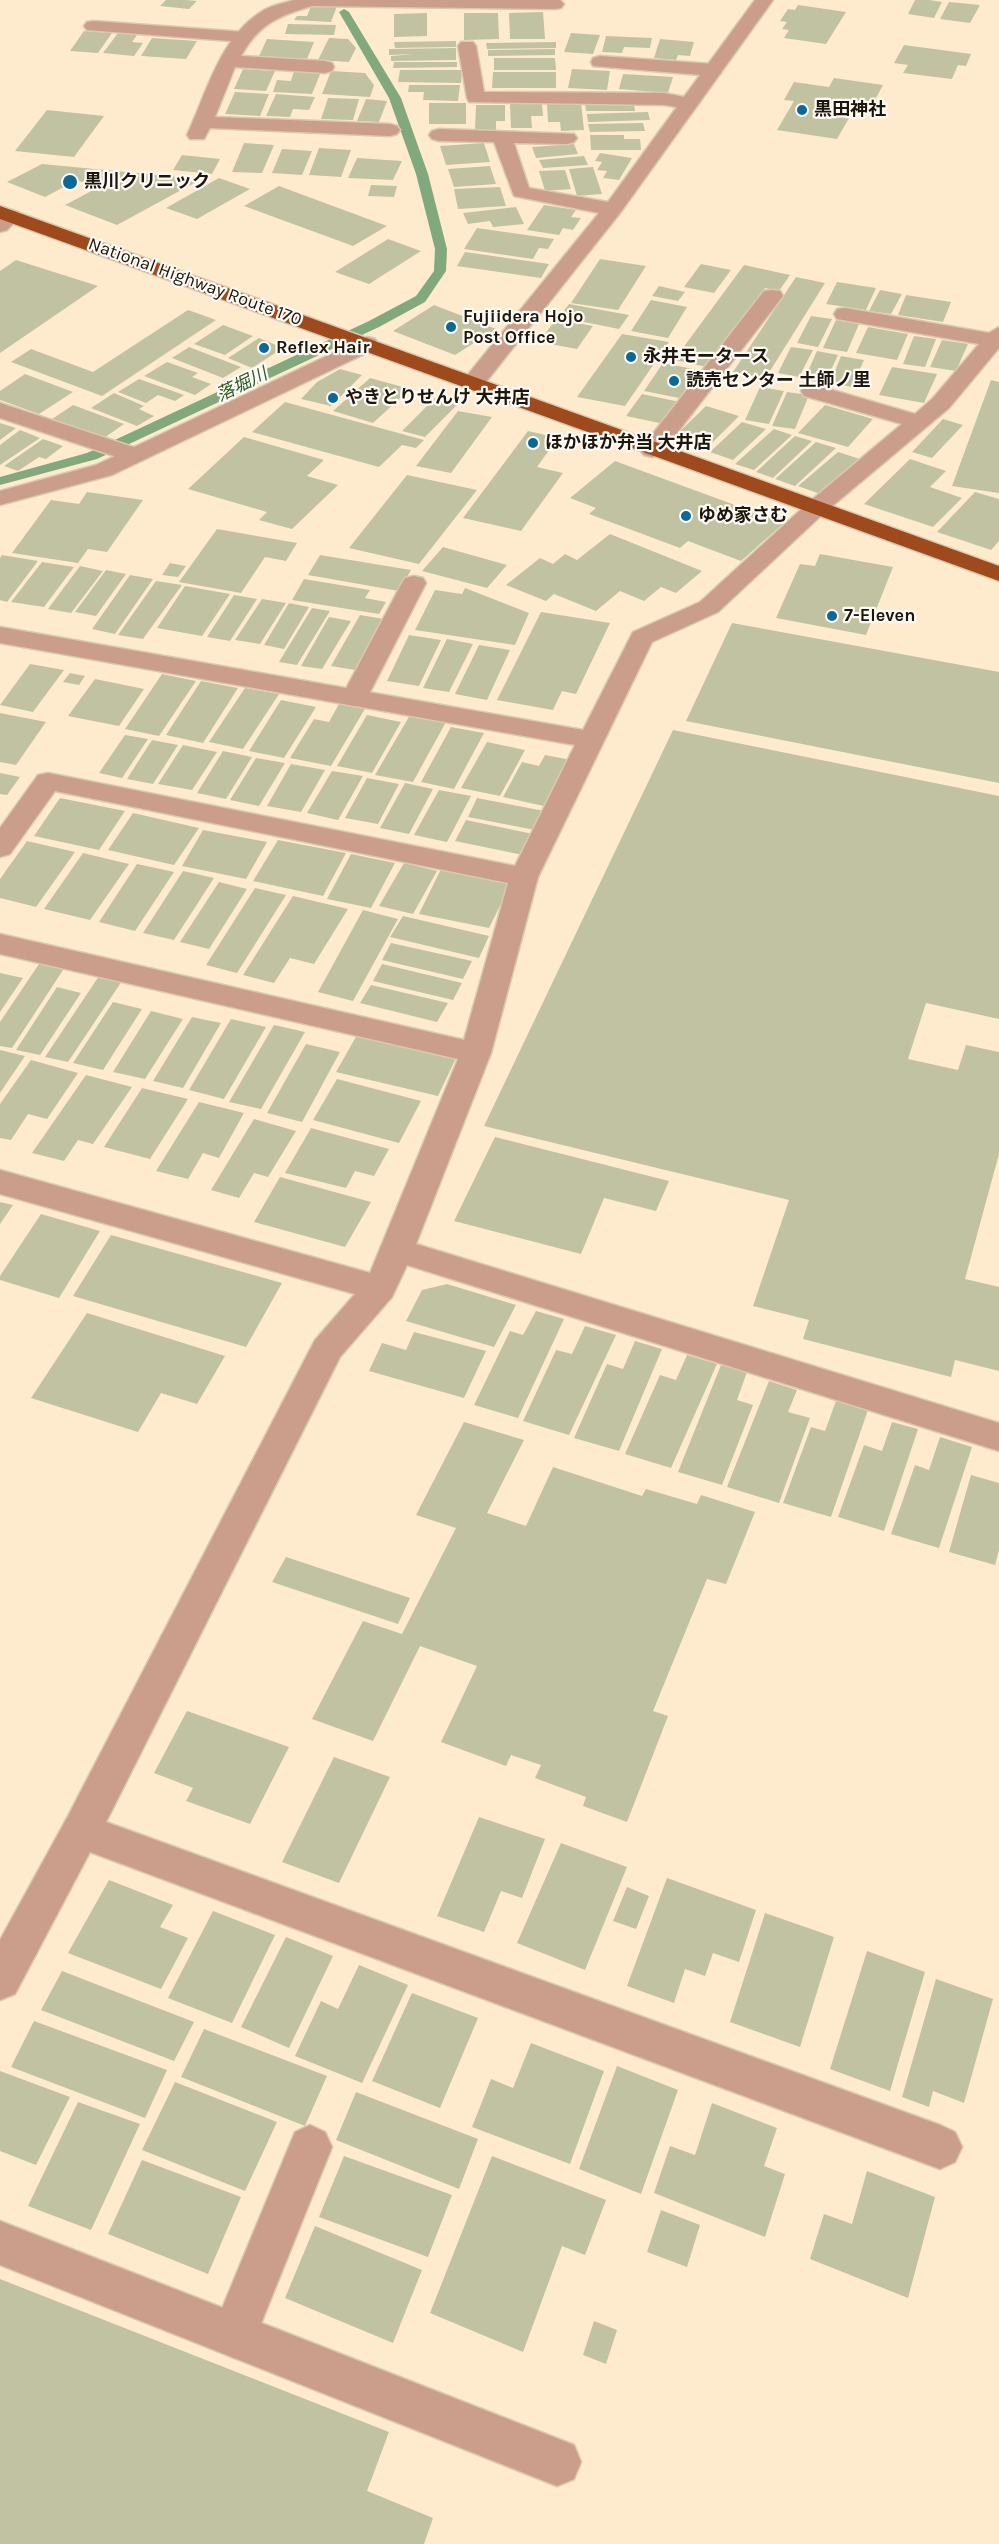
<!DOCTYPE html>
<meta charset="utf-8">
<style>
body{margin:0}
canvas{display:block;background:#feebce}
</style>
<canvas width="999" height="2544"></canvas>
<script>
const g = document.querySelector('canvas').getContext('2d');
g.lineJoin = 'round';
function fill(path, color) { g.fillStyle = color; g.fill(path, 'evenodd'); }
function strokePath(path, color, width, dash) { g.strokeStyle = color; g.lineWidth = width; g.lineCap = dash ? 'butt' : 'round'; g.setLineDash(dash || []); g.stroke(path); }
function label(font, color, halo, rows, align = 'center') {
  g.font = font + ' Karla,"Noto Sans JP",sans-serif'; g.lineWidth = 4.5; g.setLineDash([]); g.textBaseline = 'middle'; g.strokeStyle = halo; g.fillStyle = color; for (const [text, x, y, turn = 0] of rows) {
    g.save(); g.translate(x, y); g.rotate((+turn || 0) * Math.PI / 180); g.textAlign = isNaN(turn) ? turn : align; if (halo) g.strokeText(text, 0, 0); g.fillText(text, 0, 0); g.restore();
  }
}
const stream = new Path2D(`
 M344,9l5,3 52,86 27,76 19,75 -1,22 -21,31 -46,25 -282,132 -97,26v-8l87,-24 282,-132 47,-25 18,-25 1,-22 -19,-75 -27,-76 -50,-86z`);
const building = new Path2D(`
 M166,0h20l11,1 -8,8 -29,-3z
 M915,0h14l13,2 -8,16 -26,-4z
 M949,2l31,3 -10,18 -30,-4z
 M312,4l25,2 -6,16 -37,-2 3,-4h10z
 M798,5l48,7 -20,32 -42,-6 5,-8 -7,-1 5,-7 -7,-1 8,-12 7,1z
 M543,12l2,27h-35l-1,-26z
 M427,13v23l-33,1v-23z
 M464,13h34l1,26 -35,1z
 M288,24l48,1 -2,10 -49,-1z
 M84,31l28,2 -14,20 -28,-2z
 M118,33l19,2 -5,7 11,1 -9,13 -31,-3z
 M571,33l29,2 -7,19 -29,-2z
 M606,36l46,2 -2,10 -26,-1 -2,6 -20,-1z
 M152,38l45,3 -11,18 -45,-3z
 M329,38l19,1 8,9 -7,14 -31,-2z
 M267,39l47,3 -7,17 -48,-3z
 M660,39l34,3 -4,14 -12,-1 -2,5 -22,-2z
 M456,41v6l-61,1 -1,-6z
 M556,42v6l-69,1 -1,-6z
 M904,45l67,9 -5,12 -8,-1 -6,14 -49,-6 5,-8 -14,-2z
 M456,48v12l-65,1v-5l24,-2 -26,1v-6z
 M555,49v6l-67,1v-6z
 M494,58h61l1,12h-62z
 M394,62h63v5l-64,1z
 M243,69l32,2 -9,20 -32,-2z
 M572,69l38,2 -3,19 -39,-2z
 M400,70h62l-1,13 -63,-1z
 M294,71l27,1 -9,22 -39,-2 4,-12 14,1z
 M331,71l34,2 9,12 -4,12 -48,-3z
 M493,72h63v16h-64z
 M623,74l50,3 -5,16 -49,-4z
 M834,78l49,7 -15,28 -15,-2 -16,28 -60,-9 17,-29 -10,-1 10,-18 35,5z
 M409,85h51l-2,16 -35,-1 1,-8h-16z
 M235,92l34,2 -9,22 -35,-2z
 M276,94l39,3 -6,13 -16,-1 -3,8 -24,-1z
 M328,98l31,1 -6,21 -32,-1z
 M366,99l21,2 -8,21 -22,-1z
 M429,103h37v21h-37z
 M581,103l3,27 -23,1 -1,-9h-12l-1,-18z
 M510,104h32l1,12h-12l1,12h-21z
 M585,104h49l1,7h-49z
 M476,105h29v16h-9v11h-21z
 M47,110l57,6 -30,41 -59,-6z
 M648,112l2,8 -62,2 -1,-8z
 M643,123l2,8 -55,1 -2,-8z
 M590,135h34v4h16l1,11h-50z
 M244,143l30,2 -12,28 -30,-1z
 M484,143l6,19 -44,3 -6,-19z
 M574,144l4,10 -42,4 -4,-11z
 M319,148l32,2 -10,27 -32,-2z
 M282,149l30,2 -10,24 -30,-2z
 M600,153l32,5 -13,22 -16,-2 4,-7 -10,-1 5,-8 -7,-1z
 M182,155l38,4 -8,15 -39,-4z
 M584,156l4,9 -45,3 -4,-8z
 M357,158l45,3 -9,19 -45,-2z
 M42,164l137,13 17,5 -79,43 -52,-20 32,-17 -20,-8 -32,17 -38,-15z
 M490,166l6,18 -42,3 -6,-18z
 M593,167l9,27 -25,2 -8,-27z
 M565,170l6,19 -26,2 -6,-20z
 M219,178l31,11 -53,30 -31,-11z
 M371,185l26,1 -3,11 -26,-1z
 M279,186l108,40 -34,20 -109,-40z
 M500,187l6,19 -48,3 -4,-20z
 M544,205l32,5 -5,7 10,1 -8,12 -10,-2 -4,7 -32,-5z
 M516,207l8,17 -31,3 -3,-6 -22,3 -5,-11z
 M477,228l77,11 -6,10 -9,-1 -6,11 -69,-10z
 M388,239l33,12 -52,33 -34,-12z
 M465,252l84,12 -8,14 -84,-12z
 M600,259l46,7 -28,44 -47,-7z
 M16,260l82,26 -98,67v-82z
 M701,264l30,6 -17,23 -30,-6z
 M744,265l46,10 -11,16 -14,-3 -58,79 -33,-7z
 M796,277l29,6 -60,96 -32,-7z
 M837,282l39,6 -10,22 -40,-6z
 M659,286l26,6 -7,9 -26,-5z
 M880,290l22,4 -11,20 -22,-3z
 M906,295l45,7 -8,20 -45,-7z
 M651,300l36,7 -19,31 -37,-7z
 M569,304l60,11 -10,14 -60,-12z
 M434,305l62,24 -41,26 -62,-24z
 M188,310l28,10 -114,76 -91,-34 20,-13 62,23z
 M811,316l21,3 -14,28 -21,-4z
 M556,319l37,7 -16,23 -38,-7z
 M836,320l23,4 -12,28 -24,-4z
 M223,325l30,11 -28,19 -31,-11z
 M868,327l40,7 -11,26 -41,-7z
 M622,334l47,8 -44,64 -48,-9z
 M914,336l22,3 -11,28 -22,-3z
 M259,338l24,10 -31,20 -24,-10z
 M942,340l26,4 -12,27 -26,-4z
 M189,347l52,20 -18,11 -51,-20z
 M791,347l22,3 -14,27 -21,-4z
 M817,351l21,4 -13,28 -21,-3z
 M841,356l23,4 -12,27 -22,-4z
 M167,362l31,11 -6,4 19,7 -16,11 -51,-19z
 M663,363l40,8 -19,28 -40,-8z
 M892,367l45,7 -13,29 -45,-8z
 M340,369l22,6 -31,31 -30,-7 16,-17z
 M25,374l48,18 -34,22 -39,-14v-9z
 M370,378l40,11 -37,34 -40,-12z
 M139,379l45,16 -9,6 -17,-6 -12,8 -28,-11z
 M991,380l8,2v111l-47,-7z
 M760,387l24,4 -15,33 -24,-4z
 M787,392l22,3 -14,34 -23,-3z
 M114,393l30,13 -5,3 15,7 -17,10 -46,-18z
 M642,394l38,8 -16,22 -38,-8z
 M435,398l23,6 -33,33 -23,-6z
 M285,402l139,38 -8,8 -14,-3 -23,22 -127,-35z
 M73,405l51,19 -20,14 -52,-19z
 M825,405l48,14 -25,28 -50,-14z
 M706,406l33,10 -33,33 -34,-10z
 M458,411l34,6 -41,56 -35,-7z
 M943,419l20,6 -31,33 -20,-6z
 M742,422l24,7 -33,31 -23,-8z
 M0,423l16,5 -16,12z
 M774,429l18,6 -38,35 -19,-6z
 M20,430l20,8 -40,27v-20z
 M528,431l30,7 -21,29 26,6 -42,58 -58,-13z
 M795,436l17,5 -39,37 -17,-6z
 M244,437l80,23 -17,16 31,9 -46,44 -33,-9 8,-8 -79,-23z
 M43,439l20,7 -17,13 -7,-2 -21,14 -14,-5z
 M816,442l20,6 -41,38 -20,-7z
 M838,452l22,7 -40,35 -22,-8z
 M910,459l36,12 -16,16 32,11 -29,29 -69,-23z
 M615,461l169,62 -43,38 -53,-20 -8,7 -91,-34 7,-6 -26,-10z
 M407,475l70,15 -58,74 -70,-16z
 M87,492l56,8 -36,52 -19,-3 -10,14 -66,-10 39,-53 28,4z
 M975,492l24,7v42l-8,9 -54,-18z
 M217,529l80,14 -11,18 -21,-4 -24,36 -62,-11z
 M610,534l92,37 -26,22 -15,-6 -17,14 -24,-10 -24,20 -42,-17 -8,7 -40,-16 34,-27 13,6 12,-10 12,6z
 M443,547l64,18 -20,23 -65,-17z
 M820,554l73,13 -27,68 -90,-17 24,-54 15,2z
 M2,555l36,6 -31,41 -7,-2v-42z
 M320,555l91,15 -12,21 -91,-16z
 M42,562l32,5 -30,40 -33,-5z
 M170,563l16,3 -8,11 -16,-2z
 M80,566l23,5 -32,42 -23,-4z
 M106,570l20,4 -30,42 -21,-4z
 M130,575l23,4 -38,55 -23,-5z
 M304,579l66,11 -5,8 21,4 -7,12 -87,-14z
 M156,581l26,4 -39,54 -25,-4z
 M185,586l45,8 -28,42 -45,-8z
 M465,588l64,25 -14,32 -100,-15 20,-40 27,4z
 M234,595l23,4 -27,42 -23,-4z
 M262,599l24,4 -26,41 -25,-4z
 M289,603l20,4 -25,42 -20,-4z
 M312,608l18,3 -33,54 -18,-3z
 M541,612l69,11 -34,71 -14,-3 -9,19 -56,-10z
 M360,615l24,4 -29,51 -24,-4z
 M329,617l22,4 -29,48 -21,-3z
 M732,623l267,49v111l-313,-62z
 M409,635l32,5 -22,46 -32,-5z
 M447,639l26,5 -24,48 -26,-4z
 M479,645l31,5 -23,50 -32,-6z
 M30,664l34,6 -31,42 -33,-7z
 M70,673l15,3 -6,9 -16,-3z
 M162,674l34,7 -37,55 -34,-7z
 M95,679l49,10 -25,37 -51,-10z
 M201,681l37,7 -35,55 -37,-8z
 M245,688l34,6 -36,55 -34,-7z
 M281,700l35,7 -32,51 -35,-7z
 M340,702l26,5 -35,59 -41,-8 24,-39 15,3z
 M0,713l46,9 -30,43 -16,-3z
 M367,715l34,7 -29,51 -35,-7z
 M410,715l36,7 -33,60 -38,-7z
 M451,727l33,6 -30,56 -33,-7z
 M673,730l326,66v223l-73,-16 -18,56 50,11 8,-25 33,7v102l-34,125 34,8v84l-44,-11 -4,17 -148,-38 6,-19 -56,-14 36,-106 -305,-74z
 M125,735l23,4 -26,39 -23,-5z
 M152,740l26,5 -25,39 -26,-5z
 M487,742l38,8 -25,46 -39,-8z
 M183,745l34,7 -25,38 -34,-6z
 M223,751l29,6 -26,42 -29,-6z
 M545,755l31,6 -23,47 -50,-11 19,-35 17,4z
 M256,758l29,5 -26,43 -29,-6z
 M291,764l34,6 -24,42 -34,-6z
 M332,771l31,5 -25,44 -31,-7z
 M0,773l20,4 -13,18 -7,-1z
 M367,778l32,6 -21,40 -33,-6z
 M405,783l28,6 -24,45 -29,-6z
 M439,790l32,6 -24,46 -33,-7z
 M60,798l65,13 -26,39 -65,-14z
 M477,798l67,13 -9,19 -67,-13z
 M133,813l66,15 -25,37 -66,-15z
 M466,820l67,14 -10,21 -68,-14z
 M203,830l64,12 -21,37 -64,-13z
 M278,840l68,13 -23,43 -70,-15z
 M27,841l48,11 -39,55 -36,-9v-19z
 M83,853l46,11 -39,56 -46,-11z
 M351,854l44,9 -24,45 -44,-9z
 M404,863l33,8 -24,43 -34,-8z
 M137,864l37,8 -39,59 -36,-9z
 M441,869l70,15 -22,44 -70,-14z
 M183,871l31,7 -40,62 -31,-7z
 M219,882l28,7 -38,60 -29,-7z
 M255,888l31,7 -49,78 -31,-8z
 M293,896l55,13 -34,55 -24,-6 -16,25 -31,-8z
 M363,910l35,9 -45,82 -35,-9z
 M403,916l86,20 -10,22 -89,-21z
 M391,943l81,18 -9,18 -81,-19z
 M41,961l24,6 -53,81 -12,-2v-24z
 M382,964l80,19 -9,17 -80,-19z
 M0,973l23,5 -23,34z
 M99,976l23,5 -54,81 -23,-5z
 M371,985l77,18 -11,19 -77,-19z
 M57,987l24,6 -41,62 -24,-5z
 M113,1002l29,7 -39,61 -30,-7z
 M151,1011l32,8 -38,60 -32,-7z
 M192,1017l29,6 -38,65 -30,-7z
 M231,1019l35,8 -42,72 -35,-9z
 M274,1025l31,7 -44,77 -32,-7z
 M357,1035l99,23 -18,38 -102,-24z
 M306,1044l34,8 -38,70 -35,-9z
 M0,1050l25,6 -25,37z
 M31,1060l47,13 -31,46 -19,-5 -17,26 -11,-2v-34z
 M86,1075l46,12 -39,57 -15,-4 -14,21 -32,-8z
 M337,1079l84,22 -22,42 -86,-23z
 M142,1088l46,11 -38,60 -46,-12z
 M199,1102l45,11 -25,45 -16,-5 -15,26 -32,-8z
 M254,1119l42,12 -28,46 -14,-4 -15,25 -28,-8z
 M311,1128l78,21 -15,27 -19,-5 -9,17 -61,-15z
 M495,1137l174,44 -13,30 -52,-13 -23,56 -127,-33z
 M280,1177l91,25 -26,45 -91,-25z
 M0,1202l13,3 -13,19z
 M41,1214l59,17 -41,67 -59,-18v-4z
 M111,1235l171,48 -36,64 -173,-51z
 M447,1284l69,21 -22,42 -88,-26 16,-31z
 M536,1311l28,8 -46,99 -44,-13 36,-74 13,4z
 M87,1313l138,43 -28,48 -36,-11 -23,39 -107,-34z
 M585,1326l31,9 -47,100 -46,-14 33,-71 16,4z
 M414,1332l72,19 -22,47 -95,-27 13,-28 24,7z
 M635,1341l27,8 -43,102 -45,-13 33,-74 16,5z
 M687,1355l30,9 -46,104 -46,-14 35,-79 16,5z
 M721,1365l26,7 -10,28 16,5 -31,80 -44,-13z
 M769,1381l28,9 -9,22 22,6 -31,85 -52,-16z
 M836,1401l32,9 -37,107 -48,-14 28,-76 14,4z
 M464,1422l60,18 -37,73 39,13 27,-59 89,29 4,-7 51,15 4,-9 54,17 -29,72 -19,-5 -54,132 15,5 -41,106 -44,-16 3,-9 -51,-19 6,-13 -30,-10 -5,11 -65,-24 36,-76 -57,-20 -47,95 -61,-22 51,-98 39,13 54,-106 -40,-13z
 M892,1422l26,7 -34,102 -46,-14 26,-72 18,6z
 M940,1437l32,10 -33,101 -48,-14 24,-69 14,5z
 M971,1475l28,8v67l-4,15 -46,-13z
 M286,1557l124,41 -12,26 -126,-42z
 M187,1711l102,36 -39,77 -64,-23 7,-13 -39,-15z
 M334,1757l56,20 -51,106 -57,-21z
 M479,1817l66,22 -23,59 -21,-7 -17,41 -47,-16z
 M561,1843l66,24 -42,103 -68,-27z
 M667,1878l89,32 -17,52 -26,-9 -8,23 -20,-7 -11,34 -47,-17z
 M109,1880l64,25 -13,22 28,11 -27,51 -93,-36z
 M627,1887l22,9 -13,33 -23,-8z
 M213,1911l62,24 -43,88 -64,-25z
 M765,1913l69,24 -34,110 -70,-25z
 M286,1937l47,19 -44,92 -48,-21z
 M867,1951l58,21 -35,119 -60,-22z
 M359,1965l49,20 -46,98 -67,-27 26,-55 17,8z
 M62,1971l132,51 -20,39 -133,-51z
 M936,1979l57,20 -29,104 -31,-12 -4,16 -27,-10z
 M412,1993l66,25 -38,90 -68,-27z
 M34,2021l133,49 -22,48 -134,-51z
 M204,2029l123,47 -22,50 -124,-49z
 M531,2043l73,28 -34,93 -98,-37 19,-48 22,9z
 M617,2066l61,24 -37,104 -62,-25z
 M0,2071l70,26 -34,68 -36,-14z
 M175,2082l102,40 -32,69 -103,-41z
 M356,2092l122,47 -19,50 -123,-49z
 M78,2102l62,22 -49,106 -63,-24z
 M712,2103l65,25 -13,38 21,8 -20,63 -111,-44 16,-47 25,9z
 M344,2156l108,39 -24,62 -109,-40z
 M492,2156l114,44 -21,55 -23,-9 -39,106 -93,-39z
 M142,2160l99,37 -33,77 -100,-40z
 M867,2171l68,26 -27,101 -98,-39 14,-45 28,10z
 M661,2210l39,15 -13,42 -40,-15z
 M315,2226l107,44 -29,73 -108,-45z
 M0,2279l389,153 -22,59 66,27 -9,26h-424z
 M594,2321l23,9 -11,34 -23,-9z`);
const service = new Path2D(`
 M93,21l151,11 6,1 3,4 -3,4 -6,1 -157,-12 -3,-4 3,-4z
 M600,56l113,8 7,2 2,4 -2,4 -7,2 -120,-10 -2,-4 2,-4z
 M11,210l7,2 3,4 -14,14 -7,2v-17z
 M772,290l8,1 3,5 -123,159 -8,2 -8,-2 -4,-5 4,-5 120,-154z
 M845,308l144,25 10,-6v21l-50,60 -125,105 -8,2 -8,-2 -4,-5 4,-5 94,-79 -98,-28 -3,-5 3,-5 8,-2 103,30 18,-16 46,-54 -142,-25 -3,-5 3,-5z
 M0,403l142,47 4,5 -4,5 -8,2 -8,-2 -126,-42z
 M414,576l9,2 3,5 -59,115 -4,6 -9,2 -9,-2 -4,-6 61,-115 3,-5z
 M310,2125l15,7 7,15 -82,204 -16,7 -16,-7 -7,-16 84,-203z`);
const minor = new Path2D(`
 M294,0h266l4,4 -3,4 -6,1 -243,-3c-34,10 -53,18 -71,50l84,5 7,2 2,4 -2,4 -7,2 -90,-6 -20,50 175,7 7,2 3,4 -3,4 -7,2 -180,-8 -6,11h-14l-3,-4c20,-43 33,-99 77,-125 9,-5 20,-7 30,-10z
 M755,0h18l-153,213 -138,174 -8,2 -8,-2 -3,-5 3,-5 133,-164 -85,-17 -20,-54 -55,-1 -7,-2 -3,-4 3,-4 7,-2 135,5 3,4 -3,4 -7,2 -53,-1 15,45 79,14 69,-95 -13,-2 -195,-3 -2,-4 -9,-52 3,-4h12l3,4 8,46 180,1 20,4z
 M816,501l8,2 4,5 -4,5 -106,99 -66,30 -114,235 -47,176 -75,191 583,179v28l-592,-186 -15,32 -52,60 -234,465 834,303 15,7 7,15 -7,15 -15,7 -850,-317 -75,142 -15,6v-60l67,-122 248,-478 40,-46 -355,-100v-24l370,103 88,-214 -458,-105v-20l464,106 44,-157 -453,-92 -45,63 -10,3v-29l38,-53 10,-2 467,93 60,-121 -575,-102v-16l583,103 50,-98 67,-30 108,-99z
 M0,2221l574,224 7,17 -7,17 -17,7 -557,-221z`);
const tertiary = new Path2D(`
 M367,337l8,2 3,5 -3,5 -263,126 -112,30v-14l96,-26z`);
const trunk = new Path2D(`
 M0,206l999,360v15l-999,-362z`);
const markers = [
 [802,110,6,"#096998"],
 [70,182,8,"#096998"],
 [451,327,6,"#096998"],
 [264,348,6,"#096998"],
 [631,357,6,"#096998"],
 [674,381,6,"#096998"],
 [333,398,6,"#096998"],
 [533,443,6,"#096998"],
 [686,516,6,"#096998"],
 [832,616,6,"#096998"]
];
const farPoinames = [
 ["黒田神社",814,110],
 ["黒川クリニック",84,182],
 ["Fujiidera Hojo",463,317],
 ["Post Office",463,338],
 ["Reflex Hair",276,348],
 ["永井モータース",643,357],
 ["読売センター 土師ノ里",686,381],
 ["やきとりせんけ 大井店",345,398],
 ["ほかほか弁当 大井店",545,443],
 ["ゆめ家さむ",698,516],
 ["7-Eleven",844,616]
];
const farStreetnames = [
 ["National Highway Route 170",195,282,20]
];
const farWaternames = [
 ["落堀川",242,385,-26]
];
fill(stream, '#82a87d');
fill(building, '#c1c2a2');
strokePath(service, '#dac9af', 3);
strokePath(minor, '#dac9af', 3);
strokePath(tertiary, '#dac9af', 3);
strokePath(trunk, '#dac9af', 3);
fill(service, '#ca9e8a');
fill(minor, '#ca9e8a');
fill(tertiary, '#ca9e8a');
fill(trunk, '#9e4a1c');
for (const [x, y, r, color] of markers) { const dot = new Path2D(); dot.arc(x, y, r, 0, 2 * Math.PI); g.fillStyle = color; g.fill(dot); strokePath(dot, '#fefaf5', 2); }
label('bold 18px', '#1d160c', '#fefaf5', farPoinames, 'left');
label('18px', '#1d160c', '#fefaf5', farStreetnames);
label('italic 18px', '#295c23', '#fefaf5', farWaternames);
</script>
